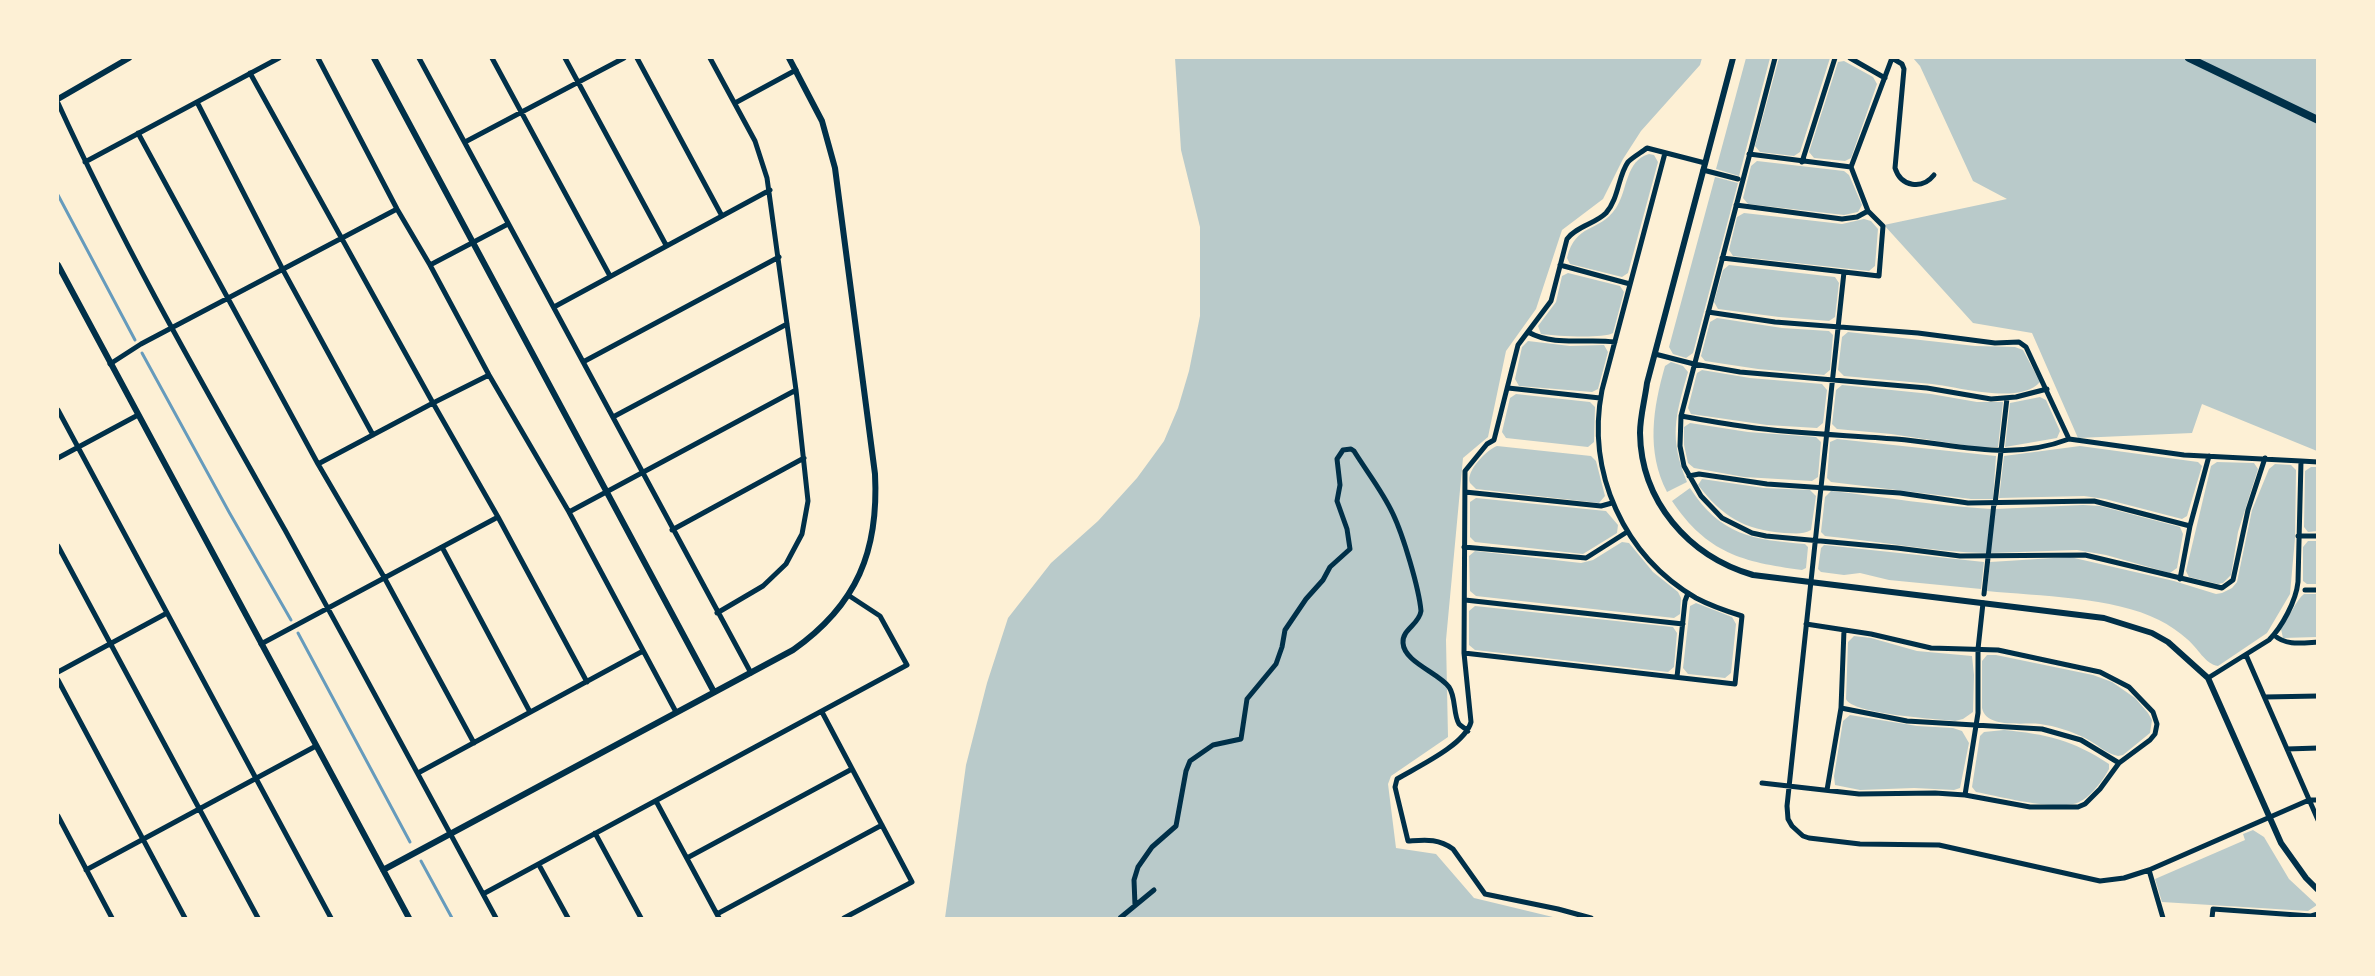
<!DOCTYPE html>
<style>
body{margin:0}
#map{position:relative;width:2375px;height:976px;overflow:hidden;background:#fdf0d5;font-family:Roboto,sans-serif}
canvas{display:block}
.frame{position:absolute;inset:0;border:59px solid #fdf0d5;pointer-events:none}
</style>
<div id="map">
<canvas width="2375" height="976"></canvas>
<div class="frame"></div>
</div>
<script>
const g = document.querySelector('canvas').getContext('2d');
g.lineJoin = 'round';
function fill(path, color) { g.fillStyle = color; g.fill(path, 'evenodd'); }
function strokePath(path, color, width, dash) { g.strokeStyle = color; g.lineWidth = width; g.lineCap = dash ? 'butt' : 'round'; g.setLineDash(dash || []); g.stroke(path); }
const green = new Path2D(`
 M1175,58h527l-2,7 -59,66 -18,28 -20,40 -41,31 -26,79 -30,42 -18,86 -25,21 -17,182 2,97 -57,39 -3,8 8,64 40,6 38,44 83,20h-612l21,-153 21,-82 21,-65 43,-55 47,-42 39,-43 27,-37 14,-33 11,-37 11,-55v-89l-19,-77z
 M1746,58h24l-31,118 -23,-7z
 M1779,58h51l-30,94 -6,4 -34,-4 -5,-6z
 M1913,58h404v393l-115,-47 -10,29 -114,5 -46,-105 -59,-10 -89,-98 123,-26 -34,-18 -53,-115z
 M1844,61l29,16 4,7 -26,74 -6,3 -31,-3 -5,-6 29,-90z
 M1649,154l5,1 4,7 -30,111 -6,4 -52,-13 -3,-6c9,-36 31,-24 49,-50 12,-18 9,-47 33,-54z
 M1757,161l87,10 5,4 13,30 -4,7 -14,3 -96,-11 -5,-6 8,-32z
 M1715,177l23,6 -45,170 -7,5 -13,-4 -4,-7z
 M1744,213l98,11 22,-5 7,2 7,8 -3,37 -6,5 -136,-15 -4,-6 8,-33z
 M1729,265l106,12 4,6 -4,34 -6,4 -50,-4 -61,-8 -4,-7 9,-32z
 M1568,273l52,13 4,6 -11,41c-11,6 -57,3 -72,1l-3,-8 18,-24 6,-26z
 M1717,318l65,10 47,3 4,4 -3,35 -6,5 -66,-6 -53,-8 -4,-5 9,-34z
 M1848,332l127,14 40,1 8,3 17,32c-20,23 -81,5 -108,2 -29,-3 -59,-5 -88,-8l-6,-6 4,-33z
 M1528,341l42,5 34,-1 4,7 -10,37 -6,3 -73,-6 -4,-7 7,-32z
 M1671,362l12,4 5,6c-13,45 -19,66 -1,110l-20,10c-21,-41 -14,-84 -2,-126z
 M1702,370l48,8 72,6 5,6 -4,33 -6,5 -50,-3 -76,-11 -3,-6 9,-35z
 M1842,385l89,9 46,8h26l-5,45h-21l-86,-13 -54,-5 -5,-5 4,-34z
 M1516,394l74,8 5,5 -1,35 -6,5 -82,-9 -4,-6 8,-34z
 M2040,397l6,3 14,31 -3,7 -52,9 5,-44z
 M1690,423l58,9 68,5 5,5 -3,35 -6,4 -68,-4 -50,-9 -6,-5 -4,-18v-18z
 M1837,439l159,17 -3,43h-22l-140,-17 -4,-4 3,-36z
 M1497,446l94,10 5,5 9,35 -6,7 -123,-14c-2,-2 -4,-4 -6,-6 -5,-12 18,-34 27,-37z
 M2080,446l118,16 4,4 -15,50 -5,3 -77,-20 -21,-3 -85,2 5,-42z
 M2217,462l37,1 4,6 -20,63 -7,43 -8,8 -5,1 -29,-7 -3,-6 25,-105z
 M2275,464l16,1 5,5 -1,68 -5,56 -23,39 -49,33c-13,-2 -20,-18 -31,-27 -8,-7 -18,-14 -28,-19 -45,-23 -121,-24 -172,-29l3,-29 80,-5 104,24 42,13 6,-1 10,-5 5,-6 15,-72 17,-41z
 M2311,467h6l1,64 -10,1 -4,-5 1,-56z
 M1702,479l62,9 46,2 6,6 -5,34c-9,5 -17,3 -27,3 -40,-3 -62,-17 -86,-48z
 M1690,488c30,47 63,52 115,56l3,3 -2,21 -4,2c-60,-8 -95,-17 -130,-69z
 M1831,491c53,6 106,15 160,18l-4,44c-54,-1 -108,-12 -162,-17l-4,-4 4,-35z
 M1476,498l130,13 12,14 -1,8 -34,21 -108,-12 -5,-5v-35z
 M2083,505l17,1 80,21 3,7 -6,34 -7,5 -64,-18 -29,-5 -87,3 5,-44z
 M2308,541h9v43h-10l-4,-3v-34z
 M1622,542l7,1 24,29 25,20 3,6 -1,16 -6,4 -198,-22 -6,-5 -1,-35 6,-5 106,12 12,-3z
 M1824,545l160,17 -3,27 -92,-9 -29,-7 -16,2 -23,-3 -3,-3 3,-21z
 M2304,594h13v43l-34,1 -2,-9c7,-9 15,-29 23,-35z
 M1696,603l36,14 4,7 -5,49 -6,5 -37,-4 -5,-6 7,-62z
 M1475,606l198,21 4,6 -3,34 -6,5 -193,-22 -6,-5v-34z
 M1854,636l17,2 46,13 55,5 2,19 -1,37 -10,7 -8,2c-19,-2 -103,-7 -109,-22l2,-57z
 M1987,655h9l97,20 19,7 23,16 13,15 4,7 -2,13 -27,22 -5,1c-12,-2 -22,-13 -33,-18 -14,-7 -30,-12 -45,-14 -16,-2 -54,5 -58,-16v-47z
 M1850,715l67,11 36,2 9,3 7,12 -9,45 -6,2 -40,-2 -54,2 -25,-5 -1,-9 9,-55z
 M2004,730c42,4 69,10 105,34v5c-6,12 -22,33 -36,35 -26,5 -71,-7 -97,-12l-4,-5 8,-51 4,-4z
 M2253,830l11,7 25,42 28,26 -9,6 -146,-9 -7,-23 90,-39 -2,-6z`);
const stream = new Path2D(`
 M58,195l77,145
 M142,353l87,159 62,108
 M298,633l112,209
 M421,861l31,57`);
const minor = new Path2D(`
 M318,58l79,151 33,56 59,110 80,137 107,200
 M419,58l332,615
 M492,58l118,218
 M565,58l101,187
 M637,58l85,158
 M710,58l45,83 12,37 29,212 12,111 -6,33 -16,30 -23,22 -46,27
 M1775,58l-94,358 -1,30 4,20 17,30 21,22 30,15 14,3 131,12 63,8 125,-1 137,33 11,-8 15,-70 17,-52
 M1850,58l35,20
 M1892,58l10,6 2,5 -9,99c6,19 27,22 39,7
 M250,73l183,330 56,-28
 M197,102l86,168 90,165
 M58,103c67,147 148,287 227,427 71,129 141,259 211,388
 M735,103l61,-33
 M138,133l180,331
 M465,142l159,-84
 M1749,154l102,13
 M85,162l194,-104
 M1802,162l33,-104
 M1703,170l35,9
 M1736,205l106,14 15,-2 11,-6
 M1722,258l157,18 4,-50 -15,-15 -17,-44 41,-109
 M430,265l78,-41
 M1560,265l70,19
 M1844,272l-57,534 1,13 4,7 11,10 6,2 51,6 79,1 161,36 24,-3 25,-8 160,-70h9
 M554,307l216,-117
 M1708,312l67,10 143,11 77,10 24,-1 7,5 43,92 115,16 117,6
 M1528,332c27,15 58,6 87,10
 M1655,354l39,10 46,8 187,16 64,11 25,-2 31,-8
 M583,362l196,-105
 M110,364l31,-20 256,-135
 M1508,388l92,10
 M58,410l273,508
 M1681,416c22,4 45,8 67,11 49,7 99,8 148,12 60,5 113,23 173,0
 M613,417l174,-93
 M58,458l80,-43
 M1689,476l10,-2 68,10 133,9 68,10 126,-2 96,25
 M1465,492l136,14 11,-3
 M1995,504l12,-106
 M569,512l227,-122
 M498,517l89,165
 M672,530l132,-72
 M2298,536h20
 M58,546l200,372
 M442,547l88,165
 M1464,547l122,11 41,-26
 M2180,579l10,-53 19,-70
 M2305,590h13
 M1984,594l10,-91
 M1465,600l218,24
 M2274,635c12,11 28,8 44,7
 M261,644c79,-42 158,-84 237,-127l-65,-114 -115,61 66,113 90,166
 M1464,653l271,31 7,-68c-16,-5 -31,-10 -46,-18 -72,-42 -110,-125 -94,-208l63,-237
 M2246,655l72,165
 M58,672l109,-59
 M1677,677l8,-76 3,-8
 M2208,678l61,-38c13,-13 27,-39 29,-58l3,-121 17,1
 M58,680l127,238
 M2265,697l53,-1
 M1841,708l66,13 135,8 39,11 38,23
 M822,712l90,170 -68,36
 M2287,749l31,-1
 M418,773l225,-122
 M1762,783l97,11 76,-1 30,2 65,12h48l7,-3 15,-15 19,-26 31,-23 5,-6 2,-10 -4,-12 -24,-25 -29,-15 -102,-22 -67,-2 -60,-14 -65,-10
 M1827,790l14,-82 3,-78
 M1965,795l13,-82v-64l5,-46
 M656,801l63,117
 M58,816l54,102
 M595,833l46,85
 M687,858l165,-89
 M539,865l29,53
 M86,870l230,-124
 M2149,870l14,48
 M483,894l424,-229 -27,-49 -32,-21
 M1135,905l-1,-25 4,-13 14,-20 24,-21 10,-55 4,-10 23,-16 28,-6 6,-40 29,-35 6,-17 3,-17 21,-31 17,-19 7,-13 20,-18 -3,-20 -10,-28 3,-16 -3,-26 6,-9 8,-1 3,2c13,21 29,41 39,63 10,21 26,74 28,97 -2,14 -19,18 -18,32 1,19 36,30 46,44 7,10 4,27 10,37 2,2 7,5 9,7
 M717,914l165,-89
 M1120,918l34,-28
 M1591,918l-33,-9 -73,-15 -32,-45c-15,-11 -28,-9 -45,-8l-13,-54 2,-8c20,-12 68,-34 74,-57l-7,-69 1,-182 22,-27 7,-4 24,-95 33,-44 16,-62c10,-13 28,-15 39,-26 13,-15 12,-37 22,-51 5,-5 14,-10 19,-14l58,15
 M2212,918l1,-9 98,7 7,-2`);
const tertiary = new Path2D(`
 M374,58l340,634
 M1733,58l-86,325c-2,16 -7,34 -7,50 1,68 48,123 113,142l351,43 48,15 16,9 40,36 73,165 25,35 12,12
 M58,99l71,-41
 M58,265l351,653
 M383,870l410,-220c64,-45 86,-99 82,-176l-40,-306 -13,-47 -33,-63`);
const primary = new Path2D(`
 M2189,58l129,62`);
fill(green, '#b9caca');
strokePath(stream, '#669bbc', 3);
strokePath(minor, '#003049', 5);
strokePath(tertiary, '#003049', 6);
strokePath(primary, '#003049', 8);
</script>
